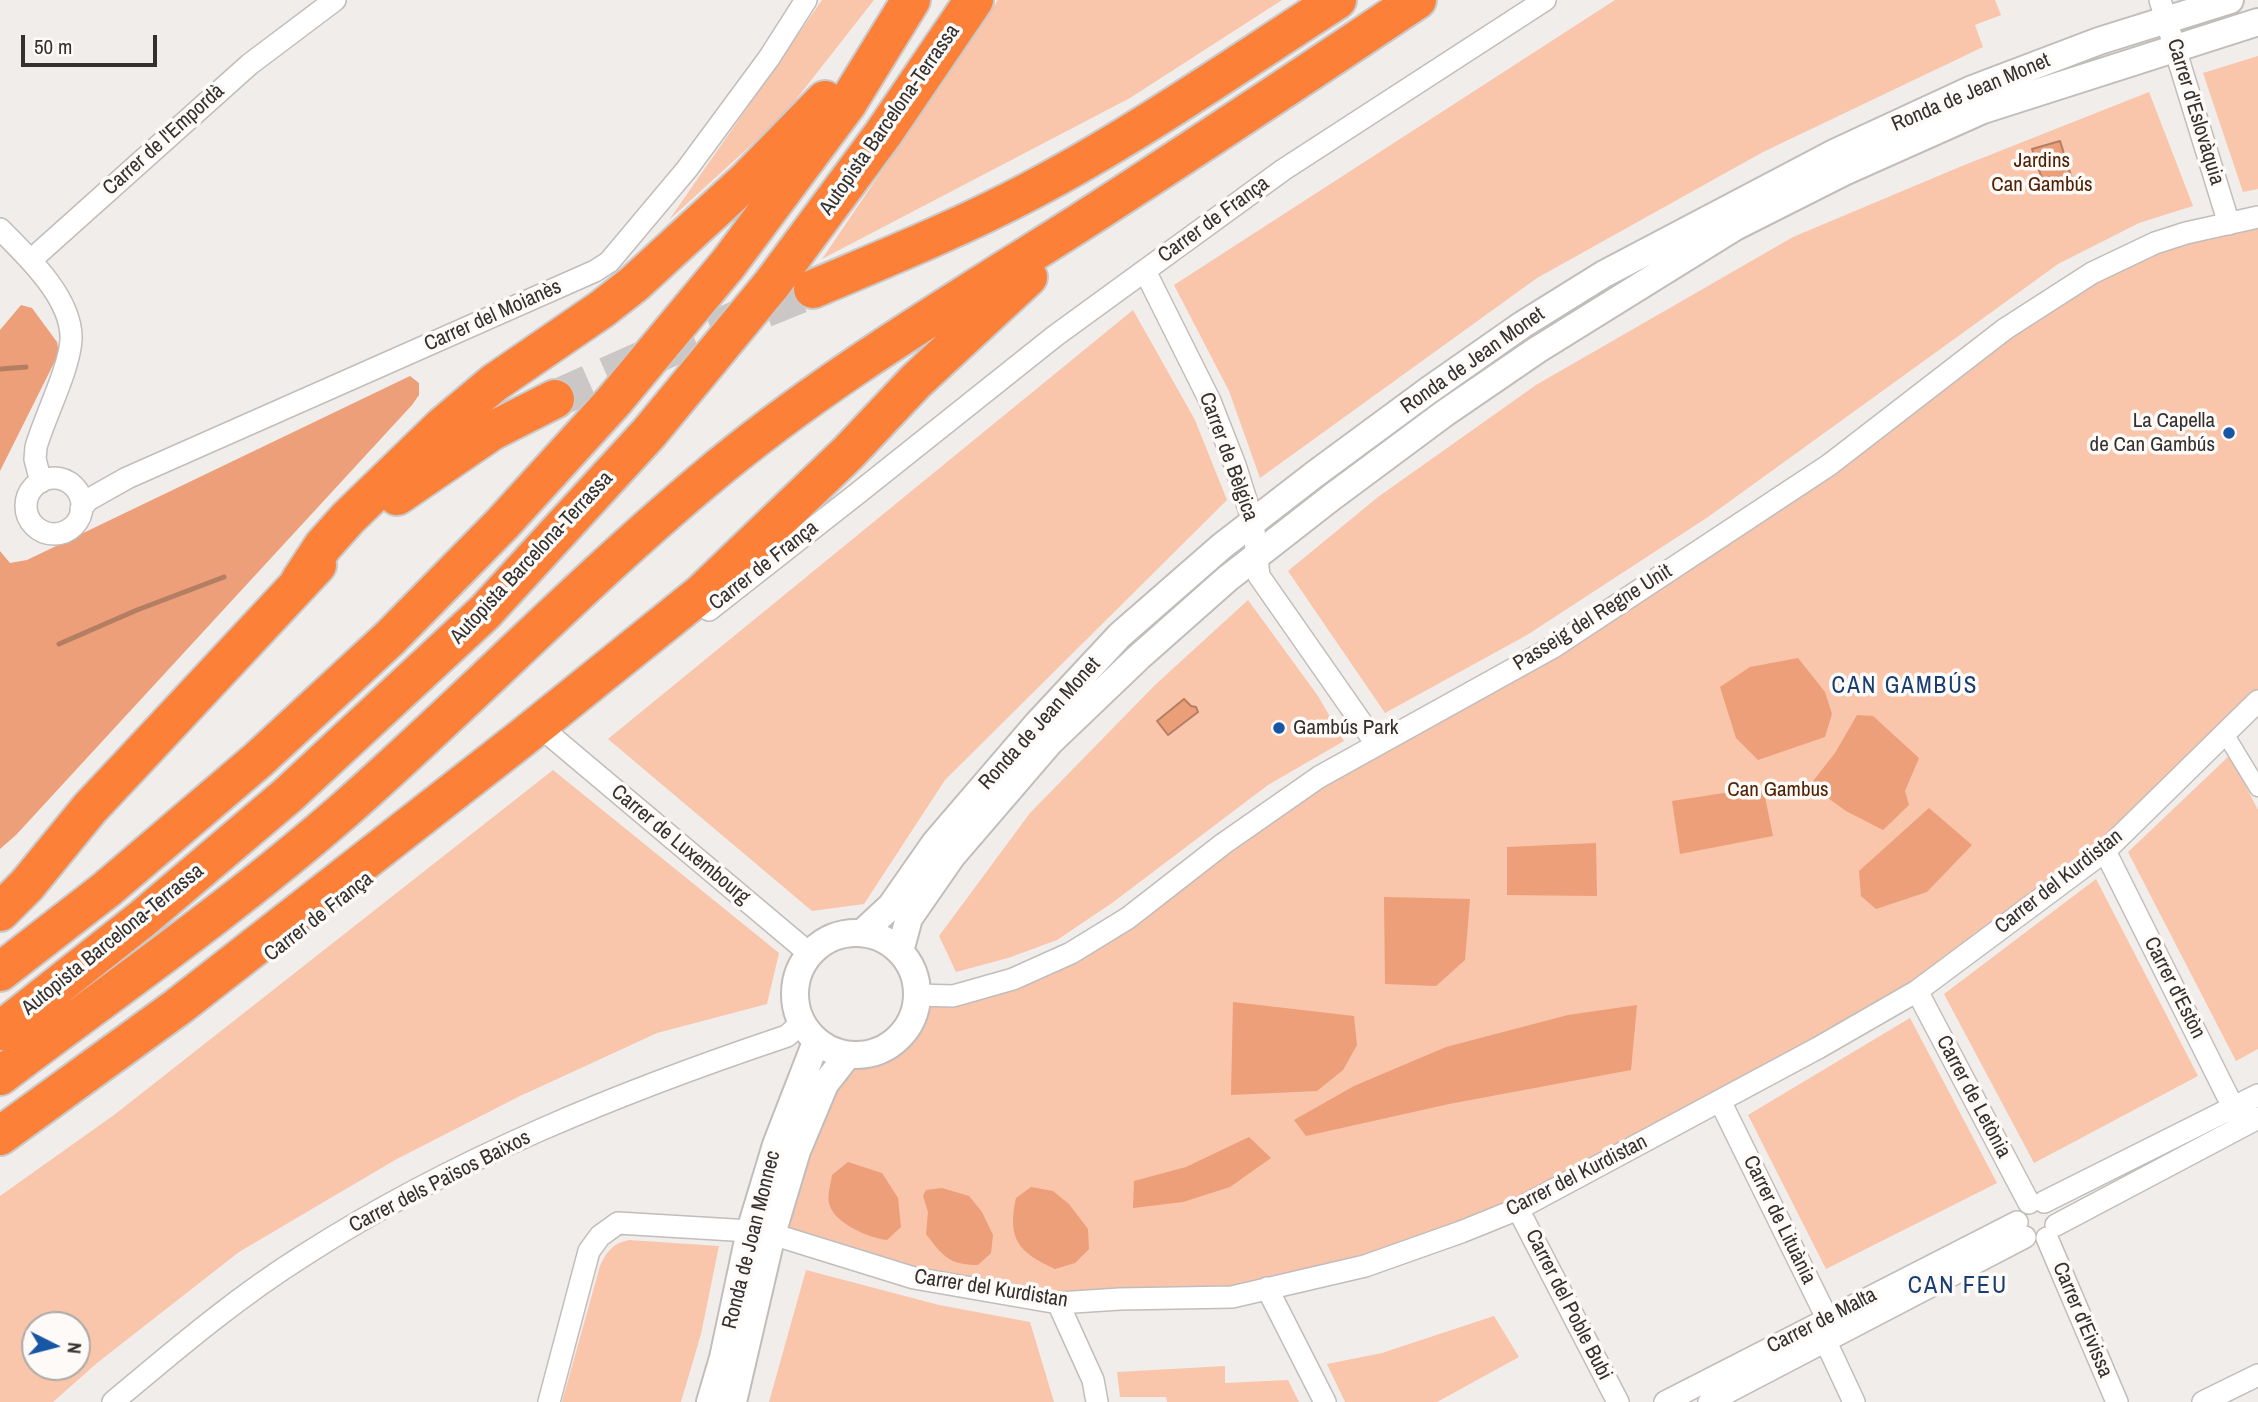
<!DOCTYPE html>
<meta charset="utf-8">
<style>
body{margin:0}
#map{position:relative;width:2258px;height:1402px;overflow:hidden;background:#f1edeb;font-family:"Archivo Narrow",sans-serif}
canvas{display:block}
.north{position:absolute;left:21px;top:1311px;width:70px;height:70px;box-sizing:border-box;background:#fefaf8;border:2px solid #acaaa8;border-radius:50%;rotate:96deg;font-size:19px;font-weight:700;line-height:28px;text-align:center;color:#323130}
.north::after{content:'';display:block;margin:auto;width:24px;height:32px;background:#1755a5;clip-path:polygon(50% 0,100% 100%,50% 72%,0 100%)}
.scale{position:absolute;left:21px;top:35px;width:136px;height:32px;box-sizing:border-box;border:4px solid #323130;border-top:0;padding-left:9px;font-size:21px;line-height:24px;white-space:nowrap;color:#323130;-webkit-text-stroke:5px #fefaf8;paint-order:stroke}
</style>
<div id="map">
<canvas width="2258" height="1402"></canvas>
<div class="north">N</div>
<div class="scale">50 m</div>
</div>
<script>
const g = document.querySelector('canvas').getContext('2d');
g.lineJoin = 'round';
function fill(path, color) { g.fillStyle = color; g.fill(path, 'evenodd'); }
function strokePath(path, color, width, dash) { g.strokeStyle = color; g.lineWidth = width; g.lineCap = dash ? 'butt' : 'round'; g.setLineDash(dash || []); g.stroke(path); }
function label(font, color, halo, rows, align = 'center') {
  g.font = font + ' "Archivo Narrow",sans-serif'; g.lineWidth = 7; g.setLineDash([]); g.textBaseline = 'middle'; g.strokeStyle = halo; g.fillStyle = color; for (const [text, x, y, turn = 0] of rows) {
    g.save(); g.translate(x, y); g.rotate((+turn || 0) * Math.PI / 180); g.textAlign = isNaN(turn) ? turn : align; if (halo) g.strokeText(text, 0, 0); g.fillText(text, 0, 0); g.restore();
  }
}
const green = new Path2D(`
 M822,0h52l-91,116 -114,104z
 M998,0h284l-152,98 -308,161z
 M1615,0h380l6,15 -26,10 8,22 -220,105 -226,126 -277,200 -31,-87 -55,-106z
 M2258,56v133l-15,3 -40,-119z
 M2149,92l44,114 -54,17 -81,41 -350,253 -181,118 -142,78 -97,-142 90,-74 158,-112 257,-148 169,-71z
 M2258,217v484l-153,150 -188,140 -399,218 -286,88 -174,6 -286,-69 75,-178c45,-1 62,-17 71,-61l153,-42 152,-109 332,-198 537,-373z
 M1133,310l62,110 32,80 -282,280 -81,124 -52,7 -204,-172z
 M1248,600l70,96 26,45 -76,44 -156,118 -55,37 -49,18 -52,14 -17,-36 91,-123 125,-128z
 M2230,755l28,55v239l-22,12 -108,-209z
 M553,770l226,183 -12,51 -110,29 -139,64 -123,63 -156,92 -142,111 -44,39h-53v-206l114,-81zM35,1325h42v42h-42z
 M2096,879l102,197 -164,87 -90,-169z
 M1910,1018l87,165 -171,86 -78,-154z
 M629,1240l90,6 -18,88 -20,68h-119l38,-136c6,-14 13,-23 29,-26z
 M806,1270l133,35 91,17 24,80h-285z
 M1494,1316l25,41 -82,45h-92l-18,-38 55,-11z
 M1225,1366v17l63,-3 11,22h-132l-1,-5h-46l-3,-25z`);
const forest = new Path2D(`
 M21,305l11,3 25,34 2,11 -59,118v-141z
 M410,376l9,7v12l-7,10 -396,430 -16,14v-298l10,12 17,-3z
 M1798,658l27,34 7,22 -7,23 -67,23 -22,-22 -16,-51 30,-20z
 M1857,715l16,1 46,42 -14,33 4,14 -26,25 -37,-19 -36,-26 25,-32z
 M1763,787l10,49 -93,18 -8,-53z
 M1929,808l43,37 -45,47 -51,17 -15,-13 -2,-25z
 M1596,843l1,53 -90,-1v-48z
 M1384,897l86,2 -5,61 -29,26 -51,-2z
 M1233,1002l121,14 3,29 -14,25 -26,21 -86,4z
 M1637,1005l-6,65 -182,34 -143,32 -12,-16 60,-34 92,-39 122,-32z
 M1249,1137l22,21 -41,29 -47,15 -50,6 1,-27 52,-14z
 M848,1162l34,11 16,25 3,29 -14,13c-18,-2 -54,-17 -58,-37 -2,-8 2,-20 3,-28z
 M1031,1187l22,4 16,13 19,25 1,20 -14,14 -20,6c-37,-17 -48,-30 -39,-71z
 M942,1188l27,8 13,16 11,23 -2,18 -13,12c-29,0 -35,-9 -52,-31l2,-22 -5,-16 3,-6z`);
const water = new Path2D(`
 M2060,141l13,41 -27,9 -14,-42z
 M1184,699l7,7 5,1 2,5 -30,23 -11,-14z`);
const stream = new Path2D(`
 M0,369l26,-2
 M59,644l78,-34 87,-33`);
const motorwayTunnel = new Path2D(`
 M555,399l137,-61 121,-49`);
const pedestrian = new Path2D(`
 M2224,732l34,56`);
const minor = new Path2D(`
 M2160,0l69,224
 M0,229c27,27 73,70 71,111 -2,30 -26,76 -35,107l-1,12 6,23
 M31,260l219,-196 85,-64
 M1145,271l65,130 25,64 18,57 6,54 118,169
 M26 506a28 28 0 1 1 56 0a28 28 0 1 1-56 0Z
 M81,509l7,-9 39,-22 468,-207 14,-9 78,-93 82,-111 37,-58
 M709,610l149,-117 197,-157 228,-166 262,-170
 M551,736l259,218
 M2105,851l137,274
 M1917,991l112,212
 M918,995l35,1 60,-17 58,-26 57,-35 95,-74 96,-67 236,-131 274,-181 176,-136 87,-56 63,-30 31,-10 72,-16
 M1720,1101l107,217 -1,24 28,60
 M2044,1202l214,-107
 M1518,1209l100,193
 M2056,1225l202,-107
 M2047,1238l70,164
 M1267,1288l58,114
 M1058,1303l35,77 4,22
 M113,1402c62,-52 124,-105 193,-148 148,-95 314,-162 481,-218l14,-13
 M549,1402l40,-151 11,-15 18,-13 132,8 22,3 142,44 144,25 62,-4 112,-2 133,-31 96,-34 57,-23 300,-161 99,-57 188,-140 153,-150
 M1665,1402l352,-180
 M1709,1402l316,-165
 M2203,1402l55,-27`);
const tertiary = new Path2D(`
 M795 994a61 61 0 1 1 122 0a61 61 0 1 1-122 0Z
 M862,933l29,-27 44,-63 103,-120 82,-88 102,-89 93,-72 114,-84 93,-65 82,-51 232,-122 134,-62 129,-49 131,-41
 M900,951l9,-33 43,-62 98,-114 90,-86 87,-77 105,-82 113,-84 92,-63 198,-123 109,-55 139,-62 275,-88
 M710,1402l13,-44 27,-127 26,-86 40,-103
 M733,1402l39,-168 25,-83 28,-67 22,-28`);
const motorway = new Path2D(`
 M813,289c73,-31 147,-61 217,-98 106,-56 206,-126 307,-191
 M397,496l95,-65 63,-32
 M300,581l23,-35 25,-28 95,-92 51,-43 108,-74 32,-25 112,-103 79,-81
 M0,912l27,-27 63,-77 46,-49 181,-194
 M0,972l107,-83 151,-129 132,-122 113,-115 110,-121 115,-138 119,-160 64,-104
 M0,1031l142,-112 146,-124 197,-183 164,-179 123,-149 111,-150 91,-134
 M0,1076c114,-86 233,-169 341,-263 123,-108 237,-227 363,-333 111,-94 238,-170 361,-248 119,-76 235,-154 352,-232
 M0,1136l179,-130 343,-268 180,-145 146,-140 68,-72 112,-104`);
const markers = [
 [2229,433,7,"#1755a5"],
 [1279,728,7,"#1755a5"]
];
const streetNames = [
 ["Ronda de Jean Monet",1971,93,-23],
 ["Carrer d'Eslovàquia",2195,112,73],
 ["Autopista Barcelona-Terrassa",890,120,-55],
 ["Carrer de l'Empordà",164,140,-42],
 ["Carrer de França",1214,220,-36],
 ["Carrer del Moianès",493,316,-24],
 ["Ronda de Jean Monet",1473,361,-35],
 ["Carrer de Bèlgica",1228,457,70],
 ["Autopista Barcelona-Terrassa",532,558,-47],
 ["Carrer de França",764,566,-38],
 ["Passeig del Regne Unit",1593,618,-32],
 ["Ronda de Jean Monet",1040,724,-48],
 ["Carrer de Luxembourg",680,845,40],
 ["Carrer del Kurdistan",2059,882,-38],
 ["Carrer de França",319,917,-38],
 ["Autopista Barcelona-Terrassa",113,940,-39],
 ["Carrer d'Estòn",2174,988,63],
 ["Carrer de Letònia",1973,1097,62],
 ["Carrer del Kurdistan",1577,1176,-27],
 ["Carrer dels Països Baixos",440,1182,-27],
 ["Carrer de Lituània",1779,1220,64],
 ["Ronda de Joan Monnec",752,1240,-76],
 ["Carrer del Kurdistan",991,1289,9],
 ["Carrer del Poble Bubi",1568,1305,63],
 ["Carrer d'Eivissa",2082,1320,67],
 ["Carrer de Malta",1822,1321,-27]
];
const parkNames = [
 ["Jardins",2042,161],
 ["Can Gambús",2042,185],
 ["Can Gambus",1778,790]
];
const poiNames = [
 ["La Capella",2215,421],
 ["de Can Gambús",2215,445],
 ["Gambús Park",1293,728,"left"]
];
const neighbourhoodNames = [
 ["CAN GAMBÚS",1905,687]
];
const quarterNames = [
 ["CAN FEU",1958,1287]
];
fill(green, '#f9c5ab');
fill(forest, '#ec9f79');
fill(water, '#eb9f79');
strokePath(water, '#b47e63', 2);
strokePath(stream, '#b47e63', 5);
strokePath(motorwayTunnel, '#cbc7c6', 38, [38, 19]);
strokePath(pedestrian, '#c1bdbb', 19);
strokePath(minor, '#c1bdbb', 24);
strokePath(tertiary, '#c1bdbb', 30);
strokePath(motorway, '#cac9c9', 42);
strokePath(pedestrian, '#fff', 16);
strokePath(minor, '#fff', 21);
strokePath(tertiary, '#fff', 26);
strokePath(motorway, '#fd8038', 38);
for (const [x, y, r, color] of markers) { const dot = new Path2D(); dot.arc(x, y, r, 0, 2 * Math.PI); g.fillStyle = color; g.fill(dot); strokePath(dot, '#fefaf8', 2.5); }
label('21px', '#323130', '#fefaf8', streetNames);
label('21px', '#502104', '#fefaf8', parkNames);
label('21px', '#323130', '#fefaf8', poiNames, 'right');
g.letterSpacing = '2px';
label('23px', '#173d71', '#fefaf8', neighbourhoodNames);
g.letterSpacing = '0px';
g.letterSpacing = '2px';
label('24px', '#173d71', '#fefaf8', quarterNames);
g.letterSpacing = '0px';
</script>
